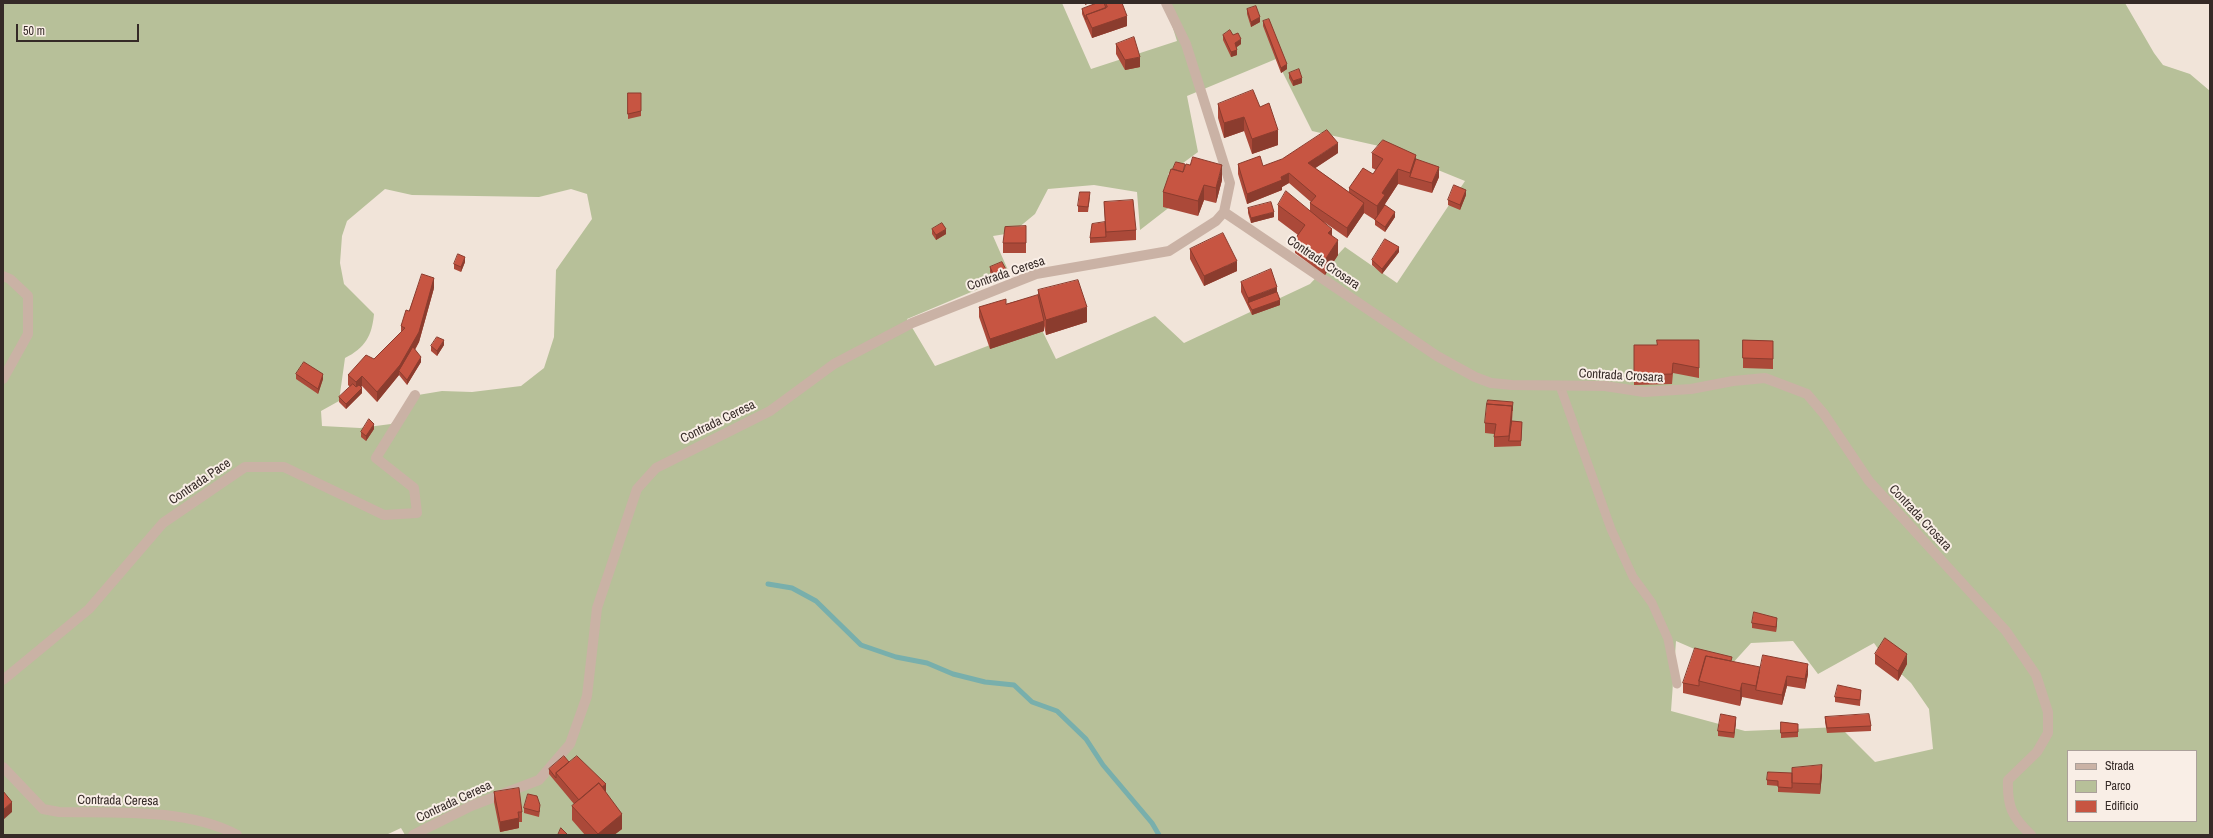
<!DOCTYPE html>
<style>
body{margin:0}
#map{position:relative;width:2213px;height:838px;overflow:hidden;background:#f1e4d9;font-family:"Archivo Narrow",sans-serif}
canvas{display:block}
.frame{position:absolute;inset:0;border:4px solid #352a27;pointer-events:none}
.legend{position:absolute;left:2067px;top:750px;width:130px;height:72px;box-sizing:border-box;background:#f9eee6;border:1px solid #aba09a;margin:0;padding:5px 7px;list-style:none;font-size:12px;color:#352a27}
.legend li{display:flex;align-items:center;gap:8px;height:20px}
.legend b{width:20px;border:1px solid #aba09a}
.scale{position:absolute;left:16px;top:24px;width:123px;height:18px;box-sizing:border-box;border:2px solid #352a27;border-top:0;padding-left:5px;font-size:12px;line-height:14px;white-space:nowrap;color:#352a27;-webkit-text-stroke:3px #f9eee6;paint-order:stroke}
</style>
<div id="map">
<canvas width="2213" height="838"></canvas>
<div class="frame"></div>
<ul class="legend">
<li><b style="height:5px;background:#cab2a5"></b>Strada</li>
<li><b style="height:11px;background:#b7c099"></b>Parco</li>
<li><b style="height:11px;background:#c75542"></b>Edificio</li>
</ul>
<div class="scale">50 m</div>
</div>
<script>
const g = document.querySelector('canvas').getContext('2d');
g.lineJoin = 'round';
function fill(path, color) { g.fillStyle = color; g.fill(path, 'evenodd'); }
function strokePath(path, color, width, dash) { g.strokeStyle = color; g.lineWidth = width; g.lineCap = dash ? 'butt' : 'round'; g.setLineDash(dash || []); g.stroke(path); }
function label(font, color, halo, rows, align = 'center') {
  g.font = font + ' "Archivo Narrow",sans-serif'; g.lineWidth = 4; g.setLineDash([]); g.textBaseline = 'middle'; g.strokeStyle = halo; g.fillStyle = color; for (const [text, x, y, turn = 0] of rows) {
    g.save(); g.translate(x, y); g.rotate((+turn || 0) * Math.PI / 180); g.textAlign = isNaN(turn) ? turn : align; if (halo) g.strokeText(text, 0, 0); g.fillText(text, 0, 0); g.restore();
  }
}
const green = new Path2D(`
 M3,3h1059l29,66 86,-28 -12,-38h960l29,50 9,12 27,9 20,17v744h-1805l-4,-7 -15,7h-383zM1276,59l36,72 67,15 86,35 -68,102 -52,-36 -35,37 -126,59 -29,-27 -99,43 -16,-33 -105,40 -28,-47 69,-29 35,-13 -18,-41 19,-3 23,-19 13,-25 46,-4 43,7 3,38 31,-24 -3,-32 30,-22 -11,-56zM385,189l27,6 127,2 32,-8 16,5 5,25 -36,51 -2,67 -10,31 -23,18 -49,6 -30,-1 -24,4 -27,29 -31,4 -38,-2 -1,-15 18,-10 6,-43c20,-10 27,-22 29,-44l-30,-30 -4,-21 2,-27 5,-15zM1676,641l55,24 20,-22 42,-2 25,33 56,-31 12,17 25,23 18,26 4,40 -58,13 -35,-35 -95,4 -74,-20zM2068,751h128v70h-128z`);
const stream = new Path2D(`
 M768,584l24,4 24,13 45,44 35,12 31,6 26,11 32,8 29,3 18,17 25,9 29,28 17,26 49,58 7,12`);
const lane = new Path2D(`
 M1560,386l51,143 22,48 19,26 16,36 9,45`);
const street = new Path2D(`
 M1224,212l213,144 38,21 16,6 21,2 93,1 39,6 47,-3 42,-8 32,-3 42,16 17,20 45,67 137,150 30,44 12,37v21l-11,19 -29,28c-1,26 4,37 23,55
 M3,276l7,3 18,17v38l-25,45
 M3,680l86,-71 74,-86 82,-56h39l100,48 33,-2 -3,-25 -38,-30 39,-63
 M3,767l40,42 16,3c55,1 128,-4 178,23
 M413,835l58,-29 68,-26 31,-36 17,-48 10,-88 40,-119 19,-21 114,-57 64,-47 78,-41 124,-49 133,-23 47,-30 8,-9 6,-29 -44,-139 -20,-41`);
const wall = new Path2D(`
 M1097,3h25l5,23 -35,12 -10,-24v-5z
 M1247,9l13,13 -9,5 -4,-13z
 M1263,21l24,48 -6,4 -18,-47z
 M1223,35l18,9 -4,3v8l-6,2 -8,-17z
 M1116,44l24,23 -15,3 -9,-16z
 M1289,73l13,10 -9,3 -4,-8z
 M628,93h13v23l-13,3z
 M1218,104l42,3 18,38 -26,9 -8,-23 -20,7 -6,-20z
 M1338,153l-23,15 34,24v-4l24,-14 3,-4 -4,-2v-15l44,6 23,18 -7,16 -34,-9 -13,20v1l10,12 -10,15 -10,-7v-5l-11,-7 -17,25 -23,-16 8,13 6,20 -13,20 -30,-22v-14l3,-4 -20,-15v-15l32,6v-8l1,-1 -22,-19 -7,4v3l-35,14 -9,-30v-10l25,2z
 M1222,180l-6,23 -12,-3 -6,16 -35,-9v-15z
 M1466,195l-6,15 -12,-5v-5z
 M1090,197l-2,15h-10v-6z
 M1104,202l32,28v10l-46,3v-5l15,-16z
 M1248,208l26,9 -23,6 -3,-10z
 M1026,226v27h-23v-10z
 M932,229l14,5 -10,6 -4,-6z
 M1190,249l47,22 -33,15 -14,-27z
 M1399,252l-17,22 -10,-9v-5z
 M465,262l-4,10 -7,-3v-5z
 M990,267l18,11 -13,5 -5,-11z
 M1241,282l39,23 -28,10 -11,-23z
 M434,288l-15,54 -4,8 6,12 -14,23 -8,-10 -22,27 -15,-16 -1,1 1,6 -16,16 -7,-7v-5l11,-10 -2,-2v-10l26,-16 27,-26v-7l8,-15z
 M1038,290l49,32 -41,13 -2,-9v5l-54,18 -11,-32v-10l27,-3 32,-9z
 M1699,340v38l-26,-5 -1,11 -38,1v-40h23z
 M1743,340l30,1v28l-30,-1z
 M444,345l-7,11 -6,-5v-5z
 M296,374l27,5 -5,15 -22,-15z
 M1513,407l-1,14 10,1 -1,24 -27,1v-13l-9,-1v-10z
 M374,429l-8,12 -5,-4v-5z
 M1752,623h25l-1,9 -24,-4z
 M1875,654l32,10 -9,17 -23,-17z
 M1732,662l28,10 48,2 -3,15 -18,-3 -5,19 -40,-8 -2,9 -57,-13v-10z
 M1861,690l-1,16 -25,-4v-5z
 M1825,717l46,9v5l-44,2 -2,-11z
 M1736,722l-2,16 -16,-2v-5z
 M1781,722l17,2v13l-17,1z
 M569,762l37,31 16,36 -8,6h-29l-13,-15v-14l2,-2 -25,-30v-5z
 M1822,775l-2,19 -42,-2v-6l-11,-1v-5z
 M494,792l28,20v10h-3v6l-19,4 -6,-30z
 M524,808l16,2 -1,7 -15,-4z`);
const shadedWall = new Path2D(`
 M1085,3h5l-5,2z
 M1127,16v10l-35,12v-10z
 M1260,17v5l-9,5v-5z
 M1241,39v5l-6,4v-5z
 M1237,50v5l-6,2v-5z
 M1140,57v10l-15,3v-10z
 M1287,64v5l-6,4v-5z
 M1302,78v5l-9,3v-5z
 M1244,117v14l-20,7v-15z
 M1278,130v15l-26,9v-15z
 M1338,143v10l-30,20v-10z
 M1416,155v14l-6,8v10v-14z
 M1222,165v15l-6,23v-15z
 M1439,167v10l-7,16v-10z
 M1398,169v15l-13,20v6l-8,11v-15l5,-13z
 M1289,173v10l-7,4v3l-35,14v-10z
 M1204,185v15l-6,16v-15z
 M1466,190v5l-6,15v-5z
 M1364,203v10l-17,25v-10z
 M1274,212v5l-23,6v-5z
 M1395,212v5l-10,15v-5z
 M946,229v5l-10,6v-5z
 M1332,229v15l-4,-11z
 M1338,240v15l-13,20v-15z
 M1399,247v5l-17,22v-5z
 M465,257v5l-4,10v-5z
 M1237,261v10l-33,15v-10z
 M1008,273v5l-13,5v-5z
 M434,278v10l-15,54 -18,31 -2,-2v4l-22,27v-10z
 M1277,287v10l-29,6v-5z
 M1280,300v5l-28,10v-5z
 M1087,307v15l-41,13v-15z
 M1044,321v10l-54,18v-10z
 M444,340v5l-7,11v-5z
 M421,357v5l-14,23v-5z
 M323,374v5l-5,15v-5z
 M362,376v10l-6,6v-10z
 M362,388v5l-16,16v-5z
 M1512,406v10l-2,25h-1z
 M374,424v5l-8,12v-5z
 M1777,618v5l-1,9v-5z
 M1907,654v10l-9,17v-10z
 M1808,664v10l-3,15v-10z
 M1787,676v10l-5,19v-10z
 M1742,683v14l-2,9v-15z
 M1736,717v5l-2,16v-5z
 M1822,765v10l-2,19v-10z
 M606,784v10l-24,8z
 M12,802v10l-9,8v-10z
 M622,814v15l-8,6h-16v-1z
 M519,818v10l-19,4v-10z`);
const building = new Path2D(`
 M1097,3h7l2,5 -20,7v5l-4,-11z
 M1106,3h16l5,13 -35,12 -6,-13 21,-8z
 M1256,6l4,11 -9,5 -4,-13z
 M1269,19l18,45 -6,4 -18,-47z
 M1230,30l3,5 5,-2 3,6 -6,4 2,7 -6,2 -8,-17z
 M1134,37l6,20 -15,3 -9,-16z
 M1299,69l3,9 -9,3 -4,-8z
 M1253,90l7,17 9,-4 9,27 -26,9 -8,-22 -20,6 -6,-19z
 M628,93h13v18l-13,3z
 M1327,130l11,13 -30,20 56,40 -17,25 -37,-25 6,-7 -27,-23 -8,4 1,3 -35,14 -9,-30 22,-8 3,10 19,-7z
 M1383,140l33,15 -6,18 -12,-4 -16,24 3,2 -8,11 -28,-18 14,-20 10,6 10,-15 -11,-6z
 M1193,157l29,8 -6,23 -12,-3 -6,16 -35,-9 8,-23 12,3 3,-8 4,1z
 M1416,159l23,8 -7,16 -22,-6z
 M1176,162l9,2 -2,8 -10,-3z
 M1454,185l12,5 -6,15 -12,-5z
 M1286,191l46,38 -4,4 10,7 -13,20 -30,-21 10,-14 -27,-20z
 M1080,192h10l-2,15 -10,-1z
 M1133,200l3,30 -30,2 -2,-30z
 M1271,202l3,10 -23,6 -3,-10z
 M1385,205l10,7 -10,15 -10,-7z
 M1105,222l1,15 -16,1 2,-14z
 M942,223l4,6 -10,6 -4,-6z
 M1026,226v17h-23l2,-16z
 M1223,233l14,28 -33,15 -14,-27z
 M1385,239l14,8 -17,22 -10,-9z
 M458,254l7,3 -4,10 -7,-3z
 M1002,262l6,11 -13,5 -5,-11z
 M1271,269l6,18 -29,11 -7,-16z
 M422,274l12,4 -15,54 -19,33 -23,27 -15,-16 -6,6 -8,-7 18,-20 8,4 31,-31 -4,-2 5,-16 3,1z
 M1078,280l9,27 -41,13 -8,-30z
 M1277,292l3,8 -28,10 -4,-7z
 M1038,295l6,26 -54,18 -11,-32 27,-8v5z
 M437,337l7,3 -7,11 -6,-5z
 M1657,340h42v28l-26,-5 -1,11 -38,1v-30h23z
 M1743,340l30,1v18l-30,-1z
 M413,347l8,10 -14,23 -8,-9z
 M304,362l19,12 -5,15 -22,-15z
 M353,384l3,3 3,-2 3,3 -16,16 -7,-7z
 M1488,400l25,2 -1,9v-5l-25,-2z
 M1487,404l25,2 -3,30 -15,1 2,-13 -11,-1z
 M369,419l5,5 -8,12 -5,-4z
 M1512,421l10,1 -1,19h-12z
 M1754,612l23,6 -1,9 -24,-4z
 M1885,638l22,16 -9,17 -23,-17z
 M1695,648l37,9 -1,4 -25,-5 -7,25v5l-16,-3z
 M1763,655l45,9 -3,15 -18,-3 -5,19 -26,-5z
 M1706,656l54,11 -4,19 -14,-3 -2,8 -41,-10z
 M1838,685l23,5 -1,10 -25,-3z
 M1721,714l15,3 -2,16 -16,-2z
 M1869,714l2,12 -44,2 -2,-11z
 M1781,722l17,2v8l-17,1z
 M564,756l5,6 -13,11v5l-7,-9z
 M577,756l29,28 -4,3 -3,-4 -20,17 -23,-27z
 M1822,765l-2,19 -28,-1v-15z
 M1768,772l24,1v15l-14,-1v-6l-11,-1z
 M599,783l23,31 -24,20 -26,-28z
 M519,788l3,24h-4l1,6 -19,4 -6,-30z
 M3,791l9,11 -9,8z
 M528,794l9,2 3,9 -1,7 -15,-4z
 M561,828l7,7h-10z`);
const streetNames = [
 ["Contrada Crosara",1323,263,34],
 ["Contrada Ceresa",1006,274,-19],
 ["Contrada Crosara",1621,376,3],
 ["Contrada Ceresa",718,422,-26],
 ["Contrada Pace",200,482,-34],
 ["Contrada Crosara",1920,518,47],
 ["Contrada Ceresa",118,801,1],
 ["Contrada Ceresa",454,802,-25]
];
fill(green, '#b7c099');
strokePath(stream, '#78afac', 5);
strokePath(lane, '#cab2a5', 9);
strokePath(street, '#cab2a5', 10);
fill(wall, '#ab4939');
fill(shadedWall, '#8b3c2e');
fill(building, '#c75542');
strokePath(building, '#8b3c2e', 1);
label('13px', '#352a27', '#f9eee6', streetNames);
</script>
